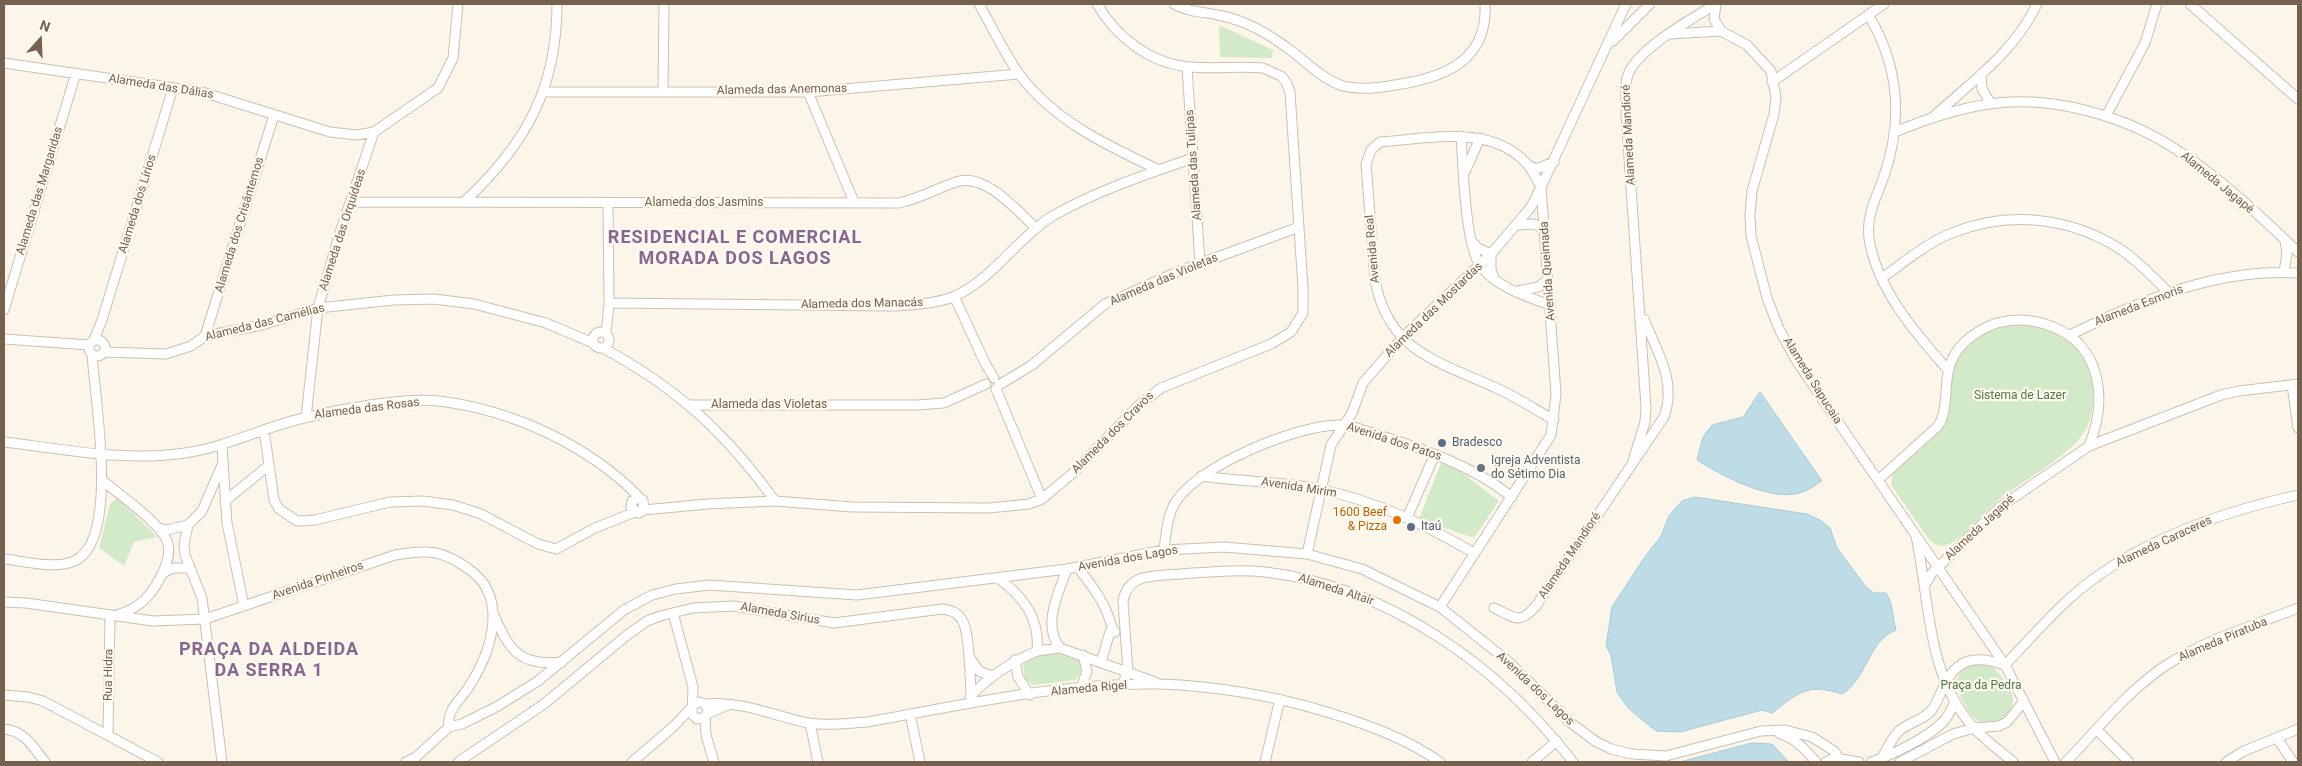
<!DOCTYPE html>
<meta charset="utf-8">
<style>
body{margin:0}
#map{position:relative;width:2302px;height:766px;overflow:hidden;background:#fcf6ea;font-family:Roboto,sans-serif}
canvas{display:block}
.frame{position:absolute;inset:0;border:5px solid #76604e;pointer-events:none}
.north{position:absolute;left:15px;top:15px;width:50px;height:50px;-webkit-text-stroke:4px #fefaf0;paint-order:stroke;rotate:20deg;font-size:14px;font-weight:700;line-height:20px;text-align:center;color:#76604e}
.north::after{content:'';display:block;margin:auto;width:18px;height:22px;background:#76604e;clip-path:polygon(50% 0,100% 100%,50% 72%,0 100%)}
</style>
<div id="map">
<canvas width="2302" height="766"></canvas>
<div class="frame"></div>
<div class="north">N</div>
</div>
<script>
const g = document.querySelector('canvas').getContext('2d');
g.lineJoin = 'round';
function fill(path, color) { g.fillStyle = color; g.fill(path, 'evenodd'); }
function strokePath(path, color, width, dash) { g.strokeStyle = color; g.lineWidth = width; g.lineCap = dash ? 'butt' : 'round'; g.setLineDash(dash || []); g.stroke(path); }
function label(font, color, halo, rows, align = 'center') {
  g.font = font + ' Roboto,sans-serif'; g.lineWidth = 4.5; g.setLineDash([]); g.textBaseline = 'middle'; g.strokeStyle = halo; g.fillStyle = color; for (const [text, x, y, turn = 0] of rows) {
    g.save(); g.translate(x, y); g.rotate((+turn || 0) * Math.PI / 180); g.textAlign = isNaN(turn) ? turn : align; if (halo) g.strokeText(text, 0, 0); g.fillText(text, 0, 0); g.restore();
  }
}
const green = new Path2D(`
 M1219,25l54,25 -1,8 -52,-1z
 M2011,324c22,0 47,5 64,21 21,19 24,62 10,86 -16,26 -64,50 -89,71 -16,14 -30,35 -49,43 -6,3 -12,-1 -17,-4l-39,-56 2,-13 50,-46c7,-17 5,-35 9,-53 7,-29 31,-43 59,-49z
 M1443,458l56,43 -25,37 -55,-19z
 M117,498l40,39 -23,5 -10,24 -25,-18 11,-44z
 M1049,652l17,1 13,4 4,7 -3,10 -5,6 -42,5 -8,-5 -2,-15 8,-8z
 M1987,662c9,7 28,28 26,41 -2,16 -26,28 -39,15 -8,-8 -14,-23 -19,-33 5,-18 15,-21 32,-23z`);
const water = new Path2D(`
 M1760,392l62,89c-6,3 -11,8 -17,10 -30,14 -82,-15 -108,-31l6,-23 9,-12 31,-8z
 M1695,497l112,17 13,6 10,8 7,20 29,39 8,6h12c8,13 6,23 10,37 -28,11 -29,49 -54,64 -34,-11 -43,-2 -70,19l-10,-3 -82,22 -24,-1 -28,-23 -11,-16 -6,-37 -5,-9 6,-39 32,-49 17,-22 8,-20 13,-15z
 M1752,743l20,1 17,18h-109z`);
const minor = new Path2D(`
 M979,4c13,23 25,48 40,70 35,47 89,72 140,96
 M1174,4c13,8 30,8 44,11 10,2 20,5 29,9 14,6 27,14 39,23 18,12 35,32 57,39 16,4 36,2 52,-1 49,-7 93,-24 90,-81
 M1716,4l-2,15 7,12
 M2190,4l108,95
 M1869,16c30,50 34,105 15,160 -7,21 -18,38 -15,62 7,50 47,96 79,132
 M1670,34l51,-3 26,14 24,26 5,26 -2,17 -22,77 -2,24 1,21 16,62 12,31 17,31 31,46 178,259 50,97
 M1613,41l37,-37
 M4,63l198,29 128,40 27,3 17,-3 64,-44 15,-30 5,-54
 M1187,67l13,196
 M1981,74l1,15 9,15
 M1772,82l112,-78
 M663,91l1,-87
 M544,92h264l211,-18
 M808,92l46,110
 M1935,115c38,-34 80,-64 102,-111
 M2106,116l39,-73 12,-39
 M1895,132c31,-13 61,-23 94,-28 64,-9 138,12 191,48 43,28 81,65 118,100
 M1461,136c2,28 4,108 19,129 14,21 47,32 70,40
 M1528,165l8,4 18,-7
 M1465,172l15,-34
 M465,201c61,-57 92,-113 92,-197
 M352,202l547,1c23,-5 36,-14 57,-21 29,-10 60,28 80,46
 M1517,225l17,-1 11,5
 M1471,241l7,7 13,6v16l3,8
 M2284,272l3,-18 -2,-14
 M1882,278c22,-16 45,-35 70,-45 57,-23 120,-16 171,18 17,12 31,27 45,41
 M1518,291l20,-4 10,-7
 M954,296l31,67 9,15
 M609,303l284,3c20,-1 40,-2 60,-9 40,-17 65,-61 103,-83 43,-24 91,-40 137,-56
 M4,310l72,-237
 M593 340a8 8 0 1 1 16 0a8 8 0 1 1-16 0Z
 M606,334l3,-31 -1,-100
 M2070,335c71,-35 148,-67 228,-62
 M205,336l69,-221
 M4,339l85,6
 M89 348a8 8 0 1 1 16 0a8 8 0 1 1-16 0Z
 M94,340l8,-20 71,-232
 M603,348c74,40 123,85 172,153
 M104,352l62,2 25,-8 14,-10 57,-11 56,-17 76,-8 40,-1 40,5 72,19 47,20
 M999,385l33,-20 73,-61 72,-32 122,-45
 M2292,385l6,43
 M996,389l46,110
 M690,405h228l26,-2 42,-19
 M306,417l12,-109 22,-76 34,-100
 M264,430l10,70 5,9 18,12 18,-1 75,-18 33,-1 30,4 28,9 57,30 18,5 39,-21 40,-16
 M4,442c58,7 122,20 181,11 43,-6 80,-27 123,-36 33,-8 97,-20 131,-16 73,9 150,44 201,97
 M222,446l5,77 17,83
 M1632,464l13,-42 1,-15 -20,-293c1,-11 -2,-25 1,-36 7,-28 65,-59 89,-74
 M1201,476c41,6 82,5 122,14 55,12 103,35 151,63
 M102,480c16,14 61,44 66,64 3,12 -3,25 -9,36 -10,19 -23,30 -43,35
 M1878,480l59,-53 4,-6c9,-21 0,-48 16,-70 9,-13 25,-23 40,-28 19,-5 37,-4 56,4 50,20 54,75 36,119
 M225,501l43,-35
 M644,510l-1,-10 -5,-2 -6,3 -1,6 8,6 5,-3 63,-6 68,-3 77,6 137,1 40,-4 13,-5 32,-27 65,-67 22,-17 110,-44 20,-12 12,-19v-25l-13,-196 -4,-10 -5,-6 -18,-8c-24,-2 -49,1 -73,-1 -39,-3 -74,-30 -93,-63
 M1407,518l28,-64
 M159,528l8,2 21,-5
 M1916,536c14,65 10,138 57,191 12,13 27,24 40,35
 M1164,550c2,-15 3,-34 11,-47 21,-37 126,-80 167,-78 11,0 23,6 33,9 47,14 98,32 137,63
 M1307,554l24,-109 21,-32 11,-30 40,-46 88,-83 40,-47 10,-20c-4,-7 -8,-16 -14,-23 -36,-41 -99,-25 -147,-22l-9,8 -5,14 9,116c13,71 62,81 119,107 21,9 40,22 60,33
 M4,559c20,2 48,10 68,3 50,-17 22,-167 20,-208
 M1078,568c16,20 29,37 35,63
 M1067,569c-9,25 -25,56 -7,79l95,34
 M163,573l10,-5h17
 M1925,585l7,-12 68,-66 89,-61 132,-51 18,-4 59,-7
 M4,602l22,1 127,18 52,-2 190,-64c33,-6 48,-5 75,15 39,28 21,82 0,115 -8,14 -24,24 -21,42
 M1440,607l111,-172 5,-41 -15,-207 85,-183
 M1494,608c22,10 25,17 42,-2l128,-189c13,-36 -7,-65 -20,-98
 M673,613l20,74 -1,27 5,5 8,-2 3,-6 -3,-7 -6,-2 -6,3
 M494,615c15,35 26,52 68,47
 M1037,651l23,-3
 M970,658l9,13 13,5
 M1015,660l3,17 12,18
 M1101,662l9,-30h5
 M1122,685l6,-13 -5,-71c5,-29 34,-25 58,-27 28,-2 56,-5 84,-2 123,14 234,94 308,190
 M1081,688l6,-17 -4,-16
 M4,695l24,2 15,4 115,61
 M970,697c19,-21 41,-35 67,-46 3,-32 -13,-54 -38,-72
 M705,704c36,-4 69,12 103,19 19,3 41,0 59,-1 96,-17 195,-40 292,-38 58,2 116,12 171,29 39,12 77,26 110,49
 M707,714l21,-9
 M910,714l10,48
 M705,717l1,18 8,27
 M810,723l8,39
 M4,729c21,2 29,18 41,33
 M2097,730l32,32
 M1779,733c17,6 26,16 37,29
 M108,734l2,-117
 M2277,738l16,24
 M1881,759c6,-9 11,-22 19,-29 9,-7 22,-10 30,-18 6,-6 9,-16 13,-24 14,-31 33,-33 62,-23 21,-22 41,-45 64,-66 60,-55 151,-87 229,-104
 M222,762l-20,-164 -17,-43 -1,-10 4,-20 14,-14 20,-46
 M406,762l10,-5 33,-30 13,-3 36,-18 40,-25 86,-71 28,-15 24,-6 33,-4 148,10 210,-26 97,-19 60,-3 83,7 55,15 78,38 69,55 62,61 24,18 16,8 21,5 34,2 95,-25 24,-1 27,7 22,14 8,11
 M458,762l86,-58 82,-68 21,-15 13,-5 33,-8 41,-2 100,17 108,-14c9,1 15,3 20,11 8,12 8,59 9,75
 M632,762l41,-35 18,-19
 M1265,762l15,-63
 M1532,762l25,-21
 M1826,762l8,-4 25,4
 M1871,762c21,-7 56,-24 72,-40 6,-6 9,-14 12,-21
 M1900,762l53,-28 21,-6 25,-2 8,-4 17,-21
 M2066,762c32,-33 63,-73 102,-98 40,-25 87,-39 130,-56
 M2226,762l18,-11 54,-22`);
const markers = [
 [1442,443,5,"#5c6f8a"],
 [1481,468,5,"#6b7280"],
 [1397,520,5,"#e8710a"],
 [1411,527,5,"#5c6f8a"]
];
const streetNames = [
 ["Alameda das Dálias",161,87,9],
 ["Alameda das Anemonas",782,90,-1],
 ["Alameda Mandioré",1629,135,-93],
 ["Alameda das Tulipas",1194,165,-94],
 ["Alameda Jagapé",2217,183,39],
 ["Alameda das Margaridas",40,191,-73],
 ["Alameda dos Jasmins",704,203],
 ["Alameda dos Lírios",138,204,-73],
 ["Alameda dos Crisântemos",240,225,-73],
 ["Alameda das Orquídeas",343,230,-72],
 ["Avenida Real",1373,249,-95],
 ["Avenida Queimada",1548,271,-94],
 ["Alameda das Violetas",1164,280,-23],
 ["Alameda dos Manacás",862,304,-1],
 ["Alameda Esmoris",2139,306,-21],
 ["Alameda das Mostardas",1434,310,-44],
 ["Alameda das Camélias",265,323,-14],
 ["Alameda Sapucaia",1812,381,58],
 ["Alameda das Violetas",769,405],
 ["Alameda das Rosas",367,409,-7],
 ["Alameda dos Cravos",1113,433,-45],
 ["Avenida dos Patos",1394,442,18],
 ["Avenida Mirim",1299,488,9],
 ["Alameda Jagapé",1980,528,-43],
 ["Alameda Caraceres",2164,542,-25],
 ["Alameda Mandioré",1570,556,-56],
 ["Avenida dos Lagos",1128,559,-10],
 ["Avenida Pinheiros",318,581,-19],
 ["Alameda Altair",1336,590,18],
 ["Alameda Sirius",780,614,10],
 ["Alameda Piratuba",2223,640,-23],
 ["Rua Hidra",109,675,-89],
 ["Alameda Rigel",1089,689,-5],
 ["Avenida dos Lagos",1535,689,43]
];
const parkNames = [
 ["Sistema de Lazer",2020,396],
 ["Praça da Pedra",1981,686]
];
const serviceNames = [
 ["Bradesco",1452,443],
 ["Itaú",1421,527]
];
const worshipNames = [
 ["Igreja Adventista",1491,461],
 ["do Sétimo Dia",1491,475]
];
const foodNames = [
 ["1600 Beef",1387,513],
 ["& Pizza",1387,527]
];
const districtNames = [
 ["RESIDENCIAL E COMERCIAL",735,238],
 ["MORADA DOS LAGOS",735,259],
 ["PRAÇA DA ALDEIDA",269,650],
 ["DA SERRA 1",269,671]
];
fill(green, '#d3eac8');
fill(water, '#bedce5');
strokePath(water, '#a5cbd7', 1);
strokePath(minor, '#cebfb0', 11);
strokePath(minor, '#fff', 9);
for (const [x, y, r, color] of markers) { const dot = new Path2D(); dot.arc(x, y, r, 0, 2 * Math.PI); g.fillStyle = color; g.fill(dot); strokePath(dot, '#fefaf0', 2); }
label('12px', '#76604e', '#fefaf0', streetNames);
label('12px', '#517b46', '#fefaf0', parkNames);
label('12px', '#4e5e75', '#fefaf0', serviceNames, 'left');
label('12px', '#5b616d', '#fefaf0', worshipNames, 'left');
label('12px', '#c56008', '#fefaf0', foodNames, 'right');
g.letterSpacing = '1px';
label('bold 18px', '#876692', '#fefaf0', districtNames);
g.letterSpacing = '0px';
</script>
